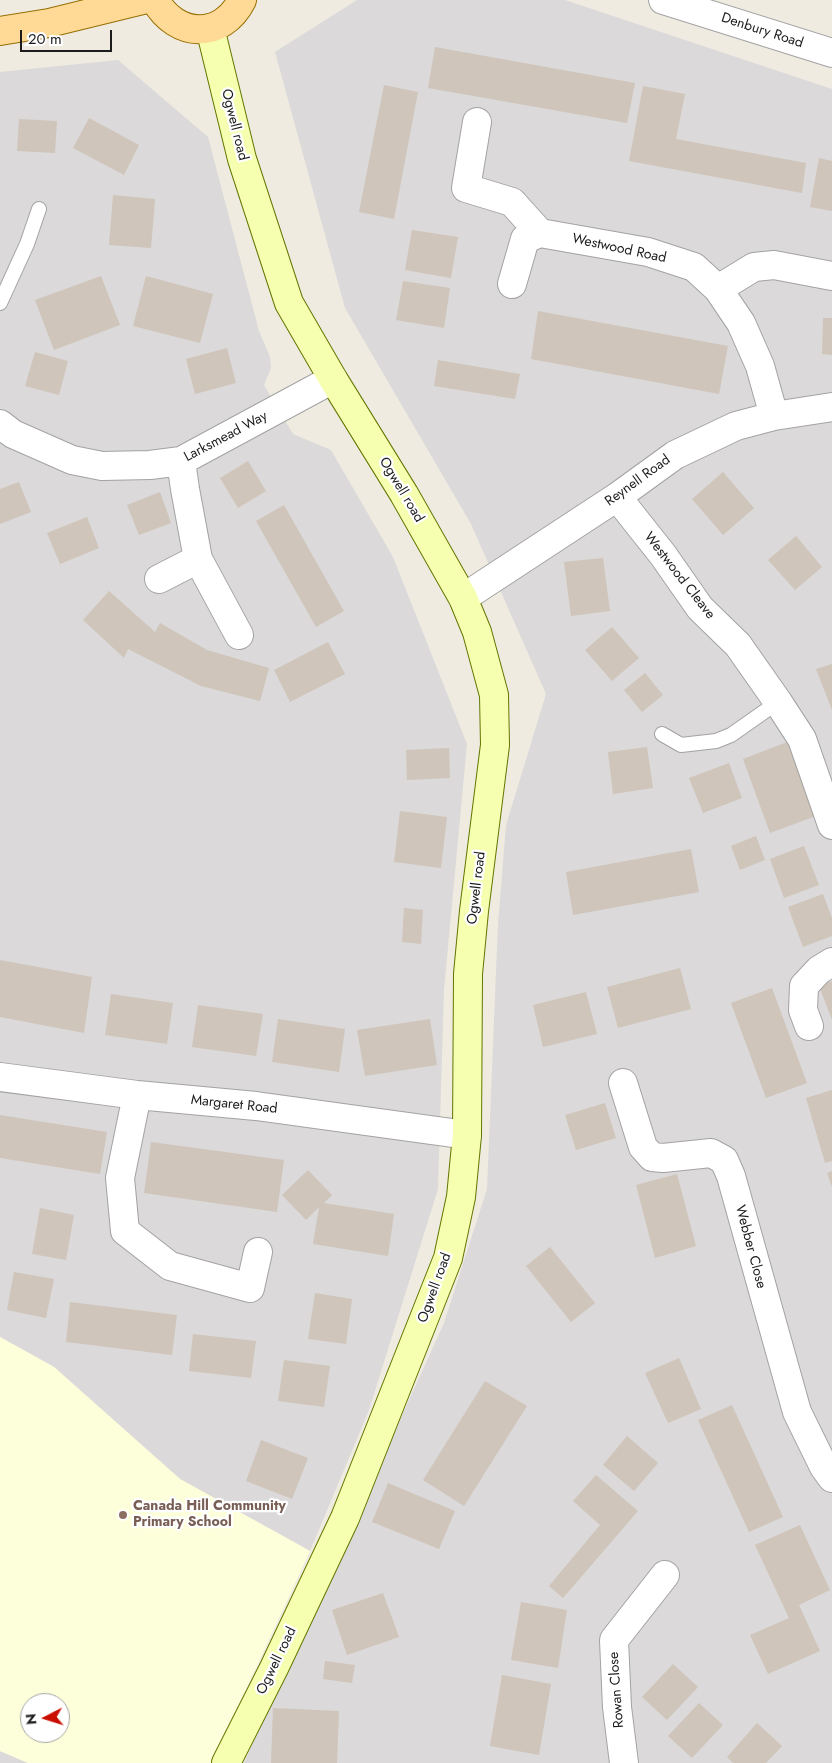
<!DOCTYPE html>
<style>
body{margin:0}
#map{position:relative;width:832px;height:1763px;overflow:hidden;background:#efebe1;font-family:Jost,sans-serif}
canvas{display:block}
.north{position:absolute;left:20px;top:1693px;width:50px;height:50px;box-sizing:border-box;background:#fff;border:1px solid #a4a4a4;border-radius:50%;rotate:265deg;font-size:14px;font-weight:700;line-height:20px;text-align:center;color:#1c1c1c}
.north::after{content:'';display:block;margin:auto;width:18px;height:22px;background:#c90e00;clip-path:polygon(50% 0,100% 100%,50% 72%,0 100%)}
.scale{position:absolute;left:20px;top:30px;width:92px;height:22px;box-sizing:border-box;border:2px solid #1c1c1c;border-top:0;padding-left:6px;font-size:15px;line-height:18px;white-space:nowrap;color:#1c1c1c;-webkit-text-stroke:4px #fff;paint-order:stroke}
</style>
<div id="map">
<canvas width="832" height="1763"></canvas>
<div class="north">N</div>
<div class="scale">20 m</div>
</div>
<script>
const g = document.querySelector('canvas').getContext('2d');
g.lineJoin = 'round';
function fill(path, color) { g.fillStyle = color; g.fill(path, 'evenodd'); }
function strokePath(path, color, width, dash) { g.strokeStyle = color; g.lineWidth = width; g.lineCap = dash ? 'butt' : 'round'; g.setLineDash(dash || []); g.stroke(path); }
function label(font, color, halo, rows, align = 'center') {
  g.font = font + ' Jost,sans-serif'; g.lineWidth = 4.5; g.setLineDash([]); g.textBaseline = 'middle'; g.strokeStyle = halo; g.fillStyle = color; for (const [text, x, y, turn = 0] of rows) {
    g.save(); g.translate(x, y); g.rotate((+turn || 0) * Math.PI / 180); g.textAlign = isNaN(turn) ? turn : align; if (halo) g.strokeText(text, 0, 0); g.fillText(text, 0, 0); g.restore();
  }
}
const residential = new Path2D(`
 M357,0h208l267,89v1674h-588l200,-440 43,-134 11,-265 8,-99 40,-131 -75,-170 -126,-216 -70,-256z
 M118,60l90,77 51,194 11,26 1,11 -7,17 29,49 38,16 62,107 74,187 -23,246 -6,199 -69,221 -59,141 -130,-72 -126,-112 -54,-30v-1265z
 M0,1751l28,12h-28z`);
const education = new Path2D(`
 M0,1337l54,30 126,112 130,72 -98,212h-184l-28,-12zM30,1703h30v30h-30z`);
const building = new Path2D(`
 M435,47l200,36 -8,40 -199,-35z
 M384,85l34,7 -24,127 -35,-7z
 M643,86l42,8 -9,45 130,24 -4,30 -173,-32z
 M89,118l50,27 -15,30 -51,-27z
 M19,119l38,2 -2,32 -38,-2z
 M819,158l13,3v50l-22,-4z
 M113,195l42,4 -4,49 -42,-3z
 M412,230l46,7 -7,41 -46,-8z
 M101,276l19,49 -66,25 -19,-50z
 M146,276l67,18 -13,49 -67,-17z
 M403,281l47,7 -6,40 -48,-8z
 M538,311l190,35 -9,48 -188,-35z
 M823,318h9v37l-10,-1z
 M227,348l9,35 -41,11 -9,-35z
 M35,352l33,9 -9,34 -34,-9z
 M438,360l82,14 -5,25 -81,-13z
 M248,461l18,30 -28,17 -18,-30z
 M723,472l31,36 -31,27 -31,-36z
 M19,482l12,30 -31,12v-35z
 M160,492l11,31 -32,12 -12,-30z
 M284,505l60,106 -28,16 -60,-106z
 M87,517l12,31 -39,16 -13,-31z
 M796,536l26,31 -27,23 -27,-30z
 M603,558l7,53 -39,5 -7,-54z
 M109,591l46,41 5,-9 47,27 62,18 -9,33 -59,-15 -73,-37 -4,9 -41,-38z
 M612,627l27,31 -27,23 -27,-31z
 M328,642l17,32 -55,28 -16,-32z
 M832,664v46l-16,-41z
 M645,673l18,22 -21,17 -18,-22z
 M787,742l29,74 -46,17 -27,-74z
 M647,747l6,41 -40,6 -5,-42z
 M449,748l1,30 -43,2 -1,-30z
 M729,763l13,35 -39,15 -14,-35z
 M400,811l47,6 -6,51 -47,-6z
 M756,836l9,24 -25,10 -9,-24z
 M804,846l15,39 -35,13 -14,-39z
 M691,849l8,43 -126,23 -7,-43z
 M823,894l9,24v18l-29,11 -15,-40z
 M404,908l19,2 -2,34 -19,-2z
 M0,960l92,17 -8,56 -84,-16z
 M680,968l11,41 -73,19 -11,-41z
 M832,981v39l-13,-34z
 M772,988l35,95 -41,15 -35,-95z
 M586,992l11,42 -54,13 -10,-42z
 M111,994l62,9 -6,41 -62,-9z
 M198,1005l65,9 -7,42 -64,-9z
 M278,1019l67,10 -6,43 -67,-10z
 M430,1019l7,46 -72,11 -8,-46z
 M832,1090v71l-7,2 -19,-65z
 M605,1103l11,35 -40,12 -11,-35z
 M0,1115l107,17 -7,42 -100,-16z
 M151,1142l133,18 -7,52 -133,-19z
 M308,1170l24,25 -8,8 70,11 -6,42 -75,-12 6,-37 -13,13 -24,-25z
 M832,1171v16l-5,-14z
 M677,1174l19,72 -41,12 -19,-73z
 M40,1208l34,7 -8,45 -34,-6z
 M550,1247l45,56 -24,19 -45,-56z
 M14,1272l40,7 -8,39 -39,-8z
 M315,1293l37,6 -6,45 -38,-5z
 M70,1302l107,13 -5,40 -106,-13z
 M193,1334l63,7 -5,37 -62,-7z
 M679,1358l22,51 -33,14 -23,-50z
 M284,1360l46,6 -6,41 -46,-6z
 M485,1381l42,25 -63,100 -41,-26z
 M732,1405l51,112 -34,15 -51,-112z
 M627,1436l31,27 -24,28 -31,-26z
 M261,1440l47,18 -16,41 -46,-18z
 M596,1475l42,36 -75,87 -14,-12 51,-61 -27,-24z
 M388,1483l67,28 -16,38 -67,-27z
 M800,1525l30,65 -31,15 21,46 -52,23 -18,-39 39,-17 -34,-73z
 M383,1593l16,44 -52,18 -15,-45z
 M521,1602l46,8 -9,58 -47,-8z
 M325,1661l30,4 -3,18 -29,-4z
 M673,1664l25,23 -31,33 -25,-23z
 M502,1675l49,9 -12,71 -49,-9z
 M699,1703l24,22 -31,33 -24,-22z
 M273,1708l66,3 -2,52h-66z
 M757,1723l25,23 -16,17h-33l-6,-6z`);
const lane = new Path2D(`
 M0,303l27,-59 12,-35
 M662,734l19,11 35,-4 15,-6 47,-33`);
const street = new Path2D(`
 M663,0l169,53
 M477,122l-11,66 46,14 28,31 108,19 46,15 24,22
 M512,284l13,-45 15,-6
 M774,416l-14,-50 -19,-43 -23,-34 36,-22 20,-2 58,11
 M0,424l13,10 59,26 30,6 48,-1 31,-4 152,-82
 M181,461l4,28 13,70 41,76
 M617,497l46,58 37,53 38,37 40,57 24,37 30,86
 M159,579l39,-20
 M463,598l154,-101 58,-42 61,-29 38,-10 58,-9
 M809,1026l-6,-16 1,-24 15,-16 13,-8
 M0,1077l137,18 119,11 211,29
 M623,1083l20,64 9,10 11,1 48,-5 13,7 7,16 66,236 27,55 8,11
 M137,1095l-17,83 5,53 45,35 80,22 8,-36
 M624,1763l-7,-56 -3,-67 51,-65`);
const secondary = new Path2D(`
 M210,28l32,131 47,144 44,76 71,115 59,104 14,34 17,63 1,50 -21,166 -6,63 -1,161 -6,62 -13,61 -103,260 -71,150 -48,95`);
const primary = new Path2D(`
 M155,0c21,38 67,40 87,0
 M0,31l49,-8 94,-23`);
const markers = [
 [123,1515,5,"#8d6e63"]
];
const streetNames = [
 ["Denbury Road",762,31,18],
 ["Ogwell road",234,125,76],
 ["Westwood Road",619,249,12],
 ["Larksmead Way",226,437,-28],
 ["Reynell Road",638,481,-36],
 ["Ogwell road",401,490,59],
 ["Westwood Cleave",679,576,52],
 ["Ogwell road",477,888,-83],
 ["Margaret Road",234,1105,6],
 ["Webber Close",750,1247,75],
 ["Ogwell road",435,1288,-70],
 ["Ogwell road",277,1661,-64],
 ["Rowan Close",617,1690,-94]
];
const educationNames = [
 ["Canada Hill Community",133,1507],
 ["Primary School",133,1523]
];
fill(residential, '#dbd9d9');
fill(education, '#fcffda');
fill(building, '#cfc5ba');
strokePath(lane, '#a3a3a3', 16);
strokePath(street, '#a3a3a3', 30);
strokePath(secondary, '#627700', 30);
strokePath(primary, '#956e00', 30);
strokePath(lane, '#fff', 14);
strokePath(street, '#fff', 28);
strokePath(secondary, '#f5ffaf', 28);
strokePath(primary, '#ffd996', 28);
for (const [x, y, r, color] of markers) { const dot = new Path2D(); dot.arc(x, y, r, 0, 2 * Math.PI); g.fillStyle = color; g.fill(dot); strokePath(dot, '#fff', 2); }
label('14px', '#1c1c1c', '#fff', streetNames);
label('bold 14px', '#785e54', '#fff', educationNames, 'left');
</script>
